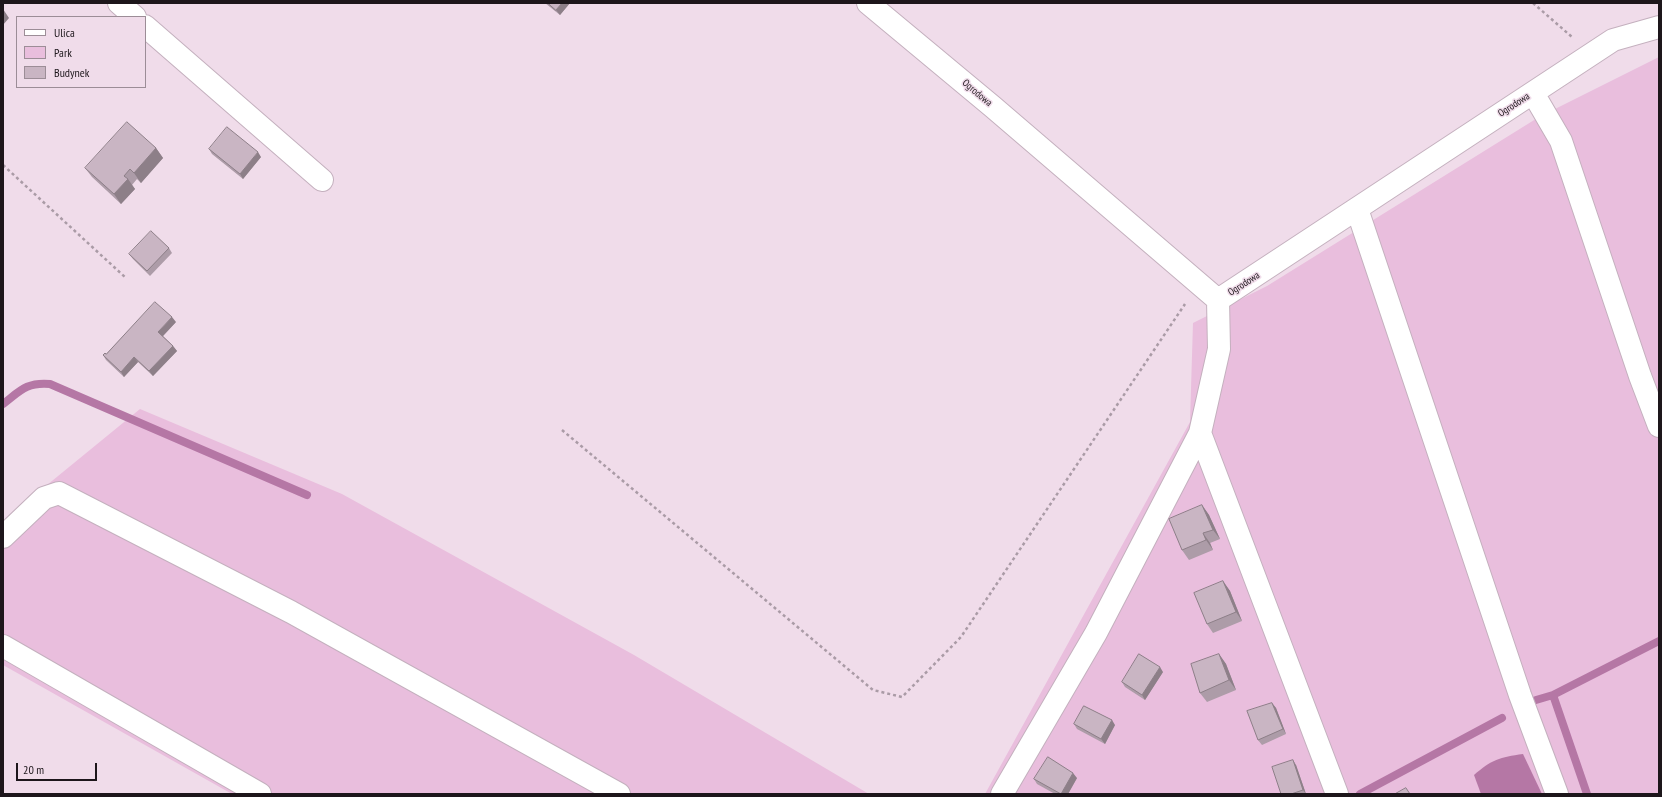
<!DOCTYPE html>
<style>
body{margin:0}
#map{position:relative;width:1662px;height:797px;overflow:hidden;background:#f0dcea;font-family:"PT Sans Narrow",sans-serif}
canvas{display:block}
.frame{position:absolute;inset:0;border:4px solid #1d161b;pointer-events:none}
.legend{position:absolute;left:16px;top:16px;width:130px;height:72px;box-sizing:border-box;background:#f0dcea;border:1px solid #9c8d97;margin:0;padding:5px 7px;list-style:none;font-size:12px;color:#1d161b}
.legend li{display:flex;align-items:center;gap:8px;height:20px}
.legend b{width:20px;border:1px solid #9c8d97}
.scale{position:absolute;left:16px;top:763px;width:81px;height:18px;box-sizing:border-box;border:2px solid #1d161b;border-top:0;padding-left:5px;font-size:12px;line-height:14px;white-space:nowrap;color:#1d161b;-webkit-text-stroke:3px #f0dcea;paint-order:stroke}
</style>
<div id="map">
<canvas width="1662" height="797"></canvas>
<div class="frame"></div>
<ul class="legend">
<li><b style="height:5px;background:#fff"></b>Ulica</li>
<li><b style="height:11px;background:#e9bedd"></b>Park</li>
<li><b style="height:11px;background:#c9b5c3"></b>Budynek</li>
</ul>
<div class="scale">20 m</div>
</div>
<script>
const g = document.querySelector('canvas').getContext('2d');
g.lineJoin = 'round';
function fill(path, color) { g.fillStyle = color; g.fill(path, 'evenodd'); }
function strokePath(path, color, width, dash) { g.strokeStyle = color; g.lineWidth = width; g.lineCap = dash ? 'butt' : 'round'; g.setLineDash(dash || []); g.stroke(path); }
function label(font, color, halo, rows, align = 'center') {
  g.font = font + ' "PT Sans Narrow",sans-serif'; g.lineWidth = 3; g.setLineDash([]); g.textBaseline = 'middle'; g.strokeStyle = halo; g.fillStyle = color; for (const [text, x, y, turn = 0] of rows) {
    g.save(); g.translate(x, y); g.rotate((+turn || 0) * Math.PI / 180); g.textAlign = isNaN(turn) ? turn : align; if (halo) g.strokeText(text, 0, 0); g.fillText(text, 0, 0); g.restore();
  }
}
const green = new Path2D(`
 M1659,57v737h-674l205,-372 3,-99 74,-37 272,-169z
 M140,409l202,85 292,161 235,139h-637l-229,-129v-144z`);
const water = new Path2D(`
 M1523,754l19,40h-61l-7,-19c17,-15 26,-18 49,-21z`);
const stream = new Path2D(`
 M3,404c17,-13 23,-22 47,-20l257,111
 M1553,695l34,99
 M1536,700l17,-5 106,-54
 M1360,794l142,-76`);
const path = new Path2D(`
 M1533,3l39,34
 M3,165l123,113
 M562,430l311,260 29,7 59,-60 224,-333`);
const minor = new Path2D(`
 M119,3l16,14
 M868,3l125,104 225,193 395,-260 46,-13
 M145,26l177,154
 M1533,93l28,48 79,235 19,50
 M1357,209l163,486 37,99
 M1200,433l137,361
 M3,537l41,-39 15,-5 232,119 328,182
 M3,646l257,148
 M1002,794l94,-161 104,-200 19,-84 -1,-49`);
const wall = new Path2D(`
 M545,3h25l-10,12z
 M156,148l7,10 -22,25 -4,-4 -5,6 3,4 -14,15 -29,-27 -7,-9z
 M209,149l52,8 -18,22 -31,-25z
 M169,248l3,5 -22,23 -17,-17 -4,-5z
 M176,322l-13,14 10,10 4,5 -24,25 -15,-14 -14,15 -18,-17 -3,-5 3,-1z
 M1202,505l7,10 11,24 -10,4 3,7 -24,10 -7,-10z
 M1223,581l7,10 12,30 -29,12 -6,-9z
 M1219,654l7,10 10,26 -29,12 -7,-9z
 M1163,672l-18,28 -20,-13 -3,-5z
 M1272,703l4,5 10,26 -24,11 -4,-5z
 M1074,724l41,1 -10,19 -28,-15z
 M1296,765l10,29h-25z
 M1077,778l-9,16h-13l-18,-10 -3,-5z`);
const shadedWall = new Path2D(`
 M562,3h8l-10,12 -4,-5z
 M3,9l6,9 -6,7z
 M156,148l7,10 -22,25 -7,-10z
 M258,152l3,5 -18,22 -3,-5z
 M128,179l7,10 -14,15 -7,-10z
 M172,317l4,5 -14,15 -4,-5z
 M173,346l4,5 -24,25 -4,-5z
 M134,357l4,5 -14,15 -3,-5z
 M1202,505l7,10 11,24 -7,-9z
 M1203,533l7,10 3,7 -7,-10z
 M1223,581l7,10 12,30 -6,-9z
 M1219,654l7,10 10,26 -7,-10z
 M1160,667l3,5 -18,28 -3,-5z
 M1272,703l4,5 10,26 -3,-5z
 M1112,720l3,5 -10,19 -4,-5z
 M1293,760l3,5 10,29 -3,-4z
 M1073,773l4,5 -9,16h-7z`);
const building = new Path2D(`
 M548,3h14l-6,7z
 M127,122l29,26 -22,25 -4,-4 -6,7 4,3 -14,15 -29,-26z
 M227,127l31,25 -18,22 -31,-25z
 M151,231l18,17 -22,23 -18,-17z
 M155,302l17,15 -14,15 15,14 -24,25 -15,-14 -13,15 -18,-17 2,-2 1,1z
 M1202,505l11,25 -10,3 3,7 -24,10 -13,-31z
 M1223,581l13,31 -29,12 -13,-31z
 M1139,654l21,13 -18,28 -20,-13z
 M1219,654l10,26 -29,13 -9,-29z
 M1272,703l11,26 -25,11 -11,-29z
 M1084,706l28,14 -11,19 -27,-15z
 M1048,757l25,16 -12,21 -27,-15z
 M1293,760l10,30 -12,4h-10l-9,-27z
 M1406,788l4,6h-15z`);
const streetNames = [
 ["Ogrodowa",977,93,40],
 ["Ogrodowa",1514,105,-33],
 ["Ogrodowa",1244,284,-33]
];
fill(green, '#e9bedd');
fill(water, '#b577a5');
strokePath(stream, '#b577a5', 8);
strokePath(minor, '#c4b0be', 24);
strokePath(path, '#aa9ba6', 2.5, [3, 3]);
strokePath(minor, '#fff', 22);
fill(wall, '#ad9ca8');
fill(shadedWall, '#8d7f88');
fill(building, '#c9b5c3');
strokePath(building, '#8d7f88', 1);
label('10px', '#1d161b', '#f0dcea', streetNames);
</script>
